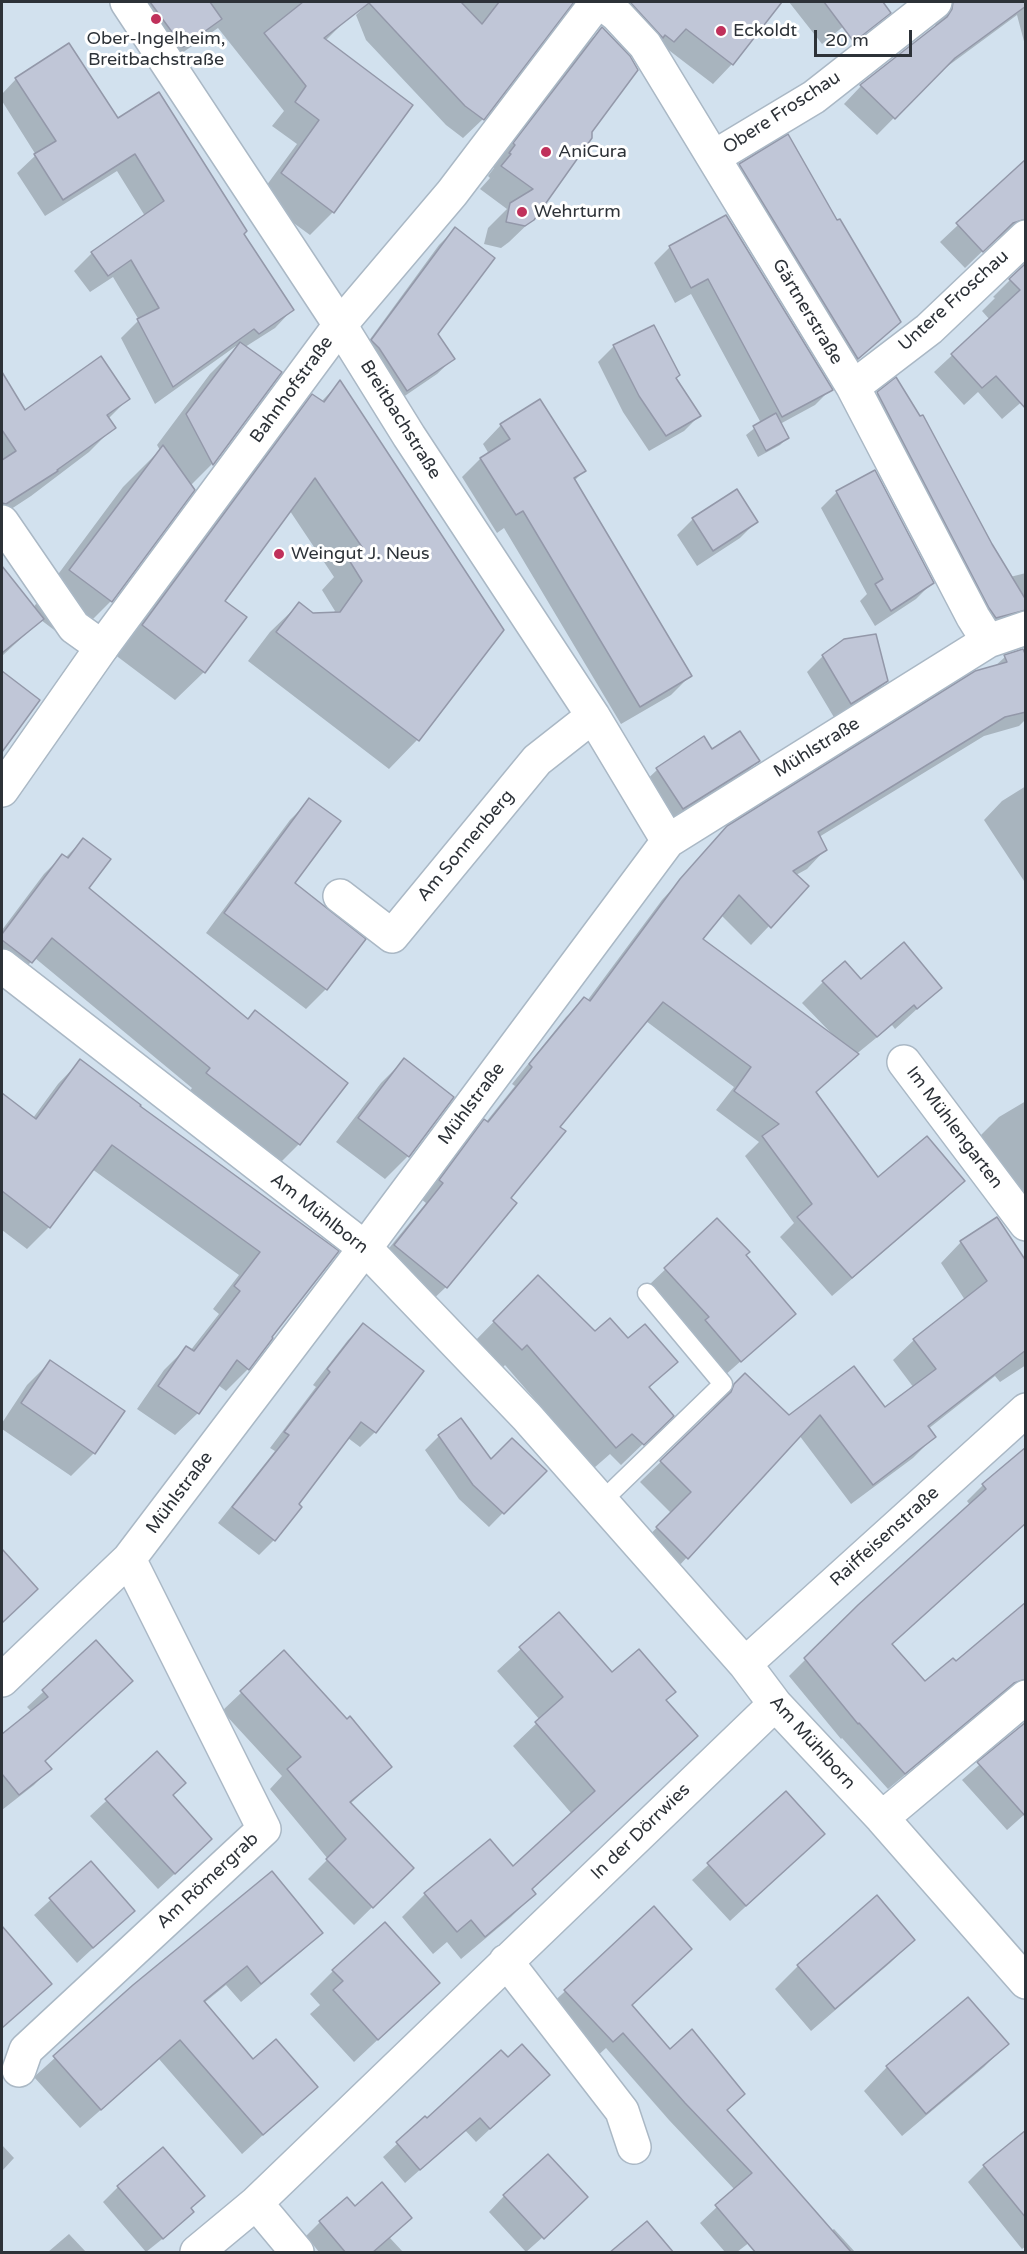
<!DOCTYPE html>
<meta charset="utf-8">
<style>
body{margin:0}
#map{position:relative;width:1027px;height:2254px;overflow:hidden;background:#d2e1ee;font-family:"Varela Round",sans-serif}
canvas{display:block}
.frame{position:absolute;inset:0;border:3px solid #2d3238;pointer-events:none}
.scale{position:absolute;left:814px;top:30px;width:98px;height:27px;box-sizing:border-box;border:3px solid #2d3238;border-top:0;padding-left:8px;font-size:18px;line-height:21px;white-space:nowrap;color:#2d3238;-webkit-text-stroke:4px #fff;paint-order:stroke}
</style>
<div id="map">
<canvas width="1027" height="2254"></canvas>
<div class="frame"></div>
<div class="scale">20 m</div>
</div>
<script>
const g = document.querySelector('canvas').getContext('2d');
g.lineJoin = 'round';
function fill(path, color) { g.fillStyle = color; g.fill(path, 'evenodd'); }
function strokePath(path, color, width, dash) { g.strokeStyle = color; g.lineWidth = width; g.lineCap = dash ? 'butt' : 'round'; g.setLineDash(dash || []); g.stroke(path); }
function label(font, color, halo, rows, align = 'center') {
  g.font = font + ' "Varela Round",sans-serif'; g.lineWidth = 6; g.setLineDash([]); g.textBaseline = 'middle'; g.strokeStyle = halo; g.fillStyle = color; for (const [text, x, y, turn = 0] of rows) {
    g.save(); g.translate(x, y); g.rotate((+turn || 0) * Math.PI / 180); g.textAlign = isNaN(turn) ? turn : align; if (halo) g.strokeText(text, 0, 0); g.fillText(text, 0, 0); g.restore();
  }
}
const shadow = new Path2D(`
 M119,2h217l12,16 -23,23 8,171 -23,23 -52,-38 39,-53 -25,-18 12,-15 -66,-83 -59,41z
 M369,2h412l-49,62 -19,20 -47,-36 -84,-46 -11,1 -88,116 -20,19 -17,-13 -80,-85 -10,-25z
 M789,2h84l-51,42z
 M951,2h75v47l-9,-34 -80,59 -60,61 -33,-31 17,-18 74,-58 1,-11z
 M602,29l-12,103 -57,87 -24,23 -8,6 -17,-4 4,-16 19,-19 -27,-20 10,-11 -2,-2 6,-8 -2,-2 87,-115z
 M16,79l101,41 125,114 50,76 -17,18 -30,19 35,25 -68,92 -22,22 3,4 -82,111 -41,41 -29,-22 -39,36v-88l31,40 90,-121 37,-37 -3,-5 53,-71 27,-27 -1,-1 -81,58 -34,-66 18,-18 -26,-43 -23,15 -16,-21 18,-18 53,-37 -28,-45 -72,45 -28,-43 19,-18 -34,-54v-7z
 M1026,161v86l-12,-11h-11l-9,4 -29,28 -25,-26z
 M740,165l159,157 -60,55 -117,-193z
 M726,217l105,172 -16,16 -35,19 7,14 -7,7 -22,12 -12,-22 15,-12 -70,-129 -16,9 -21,-40 16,-16z
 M455,229l-19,105 17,25 -16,15 -47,32 -33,-49 82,-112z
 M1023,267l3,131 -24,21 -24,-27 -14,13 -30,-33 56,-52 -8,-9 13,-13 -2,-1z
 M653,327l21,51 25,38 -15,15 -35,20 -26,-39 -25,-50 16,-16z
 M2,375l22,37 104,-13 -20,20 6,8 -25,25 -58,44 -29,19z
 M340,382l163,248 -86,110 -28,29 -141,-108 22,-29 29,-28 14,11 19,-1 3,-3 -13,-21 12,-13 -44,-66 -67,90 -19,71 -29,28 -61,-46 170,-230 29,-28 8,6z
 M878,393l41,25 3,-1 88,160 16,-4v70l-49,-7 -118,-224z
 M501,425l83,46 -10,10 116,195 -19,19 -50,29 -117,-196 -7,5 -35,-56 18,-18 9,-5 -6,-10z
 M837,492l95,91 -16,16 -41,27 -15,-25 7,-7 -46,-86z
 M693,519l63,3 -16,16 -43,28 -20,-31z
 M1026,650v69l-7,7 -35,10 -165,101 6,13 -18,19 -11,6 11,11 -56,59 -30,-30 -20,24 130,96 1,-1 -30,-31 21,-21 37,-1 80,7 -45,41 -3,-4 -38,31 -39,37 63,86 85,2 -19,19 -112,96 -52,-59 14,-14 -49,-67 14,-14 -43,-32 18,-23 -88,-66 -88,106 -112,160 -19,18 -51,-41 50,-61 -5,-4 45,-59 18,-19 2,1 29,-36 -3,-2 54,-67 19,-18 2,2 75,-101 66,-72 266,-161 11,-10z
 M823,656l64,25 -16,16 -36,22 -28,-47z
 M2,671l36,29 -36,49z
 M703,738l9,13 46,10 -16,16 -75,47 -26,-39 16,-15z
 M1026,786v98l-42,-64 18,-19z
 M310,800l-17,83 71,57 -38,49 -20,20 -100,-76 84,-113z
 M83,840l4,48 160,132 8,-8 91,71 -47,61 -19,19 -91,-71 3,-4 -157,-130 -23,23 -10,-8v-43l42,-56 18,-18 3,2z
 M404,1060l4,96 -23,23 -49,-37 45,-59z
 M80,1061l58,46 199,145 -68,85 -21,32 -22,22 -8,-6 -20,28 -23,22 -38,-26 27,-39 22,-22 4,3 29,-37 -6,-5 26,-34 -147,-106 -43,58 -22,22 -25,-19v-135l31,23 25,-34z
 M1026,1101v105l-45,-71 18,-18z
 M717,1220l27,35 50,59 -70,62 -33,-39 3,-3 -45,-49z
 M961,1242l65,21v102l-26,17 -5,-6 -67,53 6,8 -21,21 -62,46 -52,-69 -132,144 -31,-30 35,-36 -31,-31 71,-69 3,-6 31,-32 44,42 96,-8 29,-21 -21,-28 21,-20 51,-40 -24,-37z
 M516,1299l79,34 32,7 49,22 -27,26 23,28 -51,49 -11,-11 -16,14 -89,-103 -5,6 -28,-27z
 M363,1325l59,46 -47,61 -15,15 -12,-9 -52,67 4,2 -26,33 -15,15 -41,-32 57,-72 -5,-3 46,-61 -3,-2 35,-45z
 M50,1362l44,91 -23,23 -69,-47v-6l25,-38z
 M460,1420l31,42 53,9 -55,56 -30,-28 -34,-49 14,-14z
 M1026,1449l-135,196 34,38 31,-20 70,-59v100l-20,-10 -10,5 -108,90 -46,-51 -1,1 -52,-63 70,-70 111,-101 -3,-4 16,-16z
 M2,1551l34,37 -34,34z
 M559,1614l53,60 53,27 31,35 -165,154 3,4 -23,23 -50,42 -14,-17 -14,12 -31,-37 23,-23 88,-26 59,-54 -59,-68 27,-26 -43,-49z
 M96,1643l-52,119 6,7 -16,16 -32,25v-74l30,-24 -5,-5z
 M284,1652l106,115 -40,37 62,64 -58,57 -46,-46 20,-20 -58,-70 12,-13 -60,-65z
 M1026,1724v89l-19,17 -45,-50z
 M157,1754l38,101 -37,34 -68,-73z
 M786,1793l21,57 -77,71 -38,-41z
 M91,1863l42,48 -56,52 -43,-48z
 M654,1909l-23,96 38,46 74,43 -17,17 105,120 3,-2 21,23h-95l-10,-10 -13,10h-12l-25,-29 35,-33 -66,-70 -63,-72 -11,10 -47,-51z
 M2,1928l39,45 -39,36z
 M321,1932l-20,20 -60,50 -15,-17 -22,18 48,58 64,26 -74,67 -83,-95 -79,69 -46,-51 100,-91z
 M913,1940l-23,23 -79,68 -36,-42 23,-23z
 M333,1971l105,12 -84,79 -44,-48 10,-9 -10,-11z
 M1007,2044l-23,23 -82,69 -38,-45 23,-24z
 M534,2088l-58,54 -11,-12 -60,53 -22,-26 42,-39 2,2z
 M1026,2132v114l-4,3 -54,-67 16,-16z
 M2,2145l12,13 -12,13z
 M118,2187l72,22 -14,19 -30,24 -43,-50z
 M504,2196l66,17 -44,39 -37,-40z
 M410,2218l-20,20 13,14h-84l-13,-16 14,-14z
 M69,2234l17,18h-38z`);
const building = new Path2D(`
 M150,2h60l12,17 -39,28z
 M303,2h158l21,22 17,-22h75l-90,118 -19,-14 -96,-103 -45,35 89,67 -79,108 -53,-40 38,-53 -24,-18 11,-16 -42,-53z
 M630,2h152l-49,63 -47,-36 -12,13 -9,-7 -2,3z
 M824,2h59l8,11 -37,29z
 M953,2h73v4l-71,52 -60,61 -35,-34 87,-68 5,-8z
 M602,27l28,29 8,14 -46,62v6l-58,82 -9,6 -19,-4 4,-19 23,-14 -32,-23 10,-12 -2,-1 6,-8 -2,-2z
 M69,43l49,75 41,-26 88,139 -3,3 50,76 -35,24 -5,-5 -81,58 -36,-68 22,-11 -28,-48 -23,16 -17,-24 73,-51 -29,-47 -72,46 -29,-46 22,-13 -41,-63z
 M788,134l49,86 3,-1 61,103 -43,37 -119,-195z
 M1026,159v60l-13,4 -30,29 -27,-29z
 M726,215l107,175 -51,27 -74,-138 -17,9 -22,-42z
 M455,227l40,31 -57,76 17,25 -48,32 -28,-43 -8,-8z
 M1026,263v146l-30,-33 -14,12 -31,-34 69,-64 -11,-11z
 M654,325l26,50 -4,3 25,38 -35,20 -27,-40 -26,-51z
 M240,342l42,30 -69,93 -27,-51z
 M101,356l29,43 -23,16 9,13 -59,42 1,1 -52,33 -4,-1v-43l14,-9 -14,-21v-58l23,38z
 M896,377l24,39 3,-1 69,129 34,56v10l-30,8 -7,-10 -112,-216z
 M340,380l164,250 -85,111 -143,-109 23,-30 14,11 27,-1 22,-31 -13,-21 15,-10 -49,-72 -90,123 22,16 -42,56 -63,-48 170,-231 12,8z
 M540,399l46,72 -12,7 118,198 -52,31 -117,-196 -7,4 -36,-57 30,-19 -10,-15z
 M776,413l13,25 -23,13 -13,-25z
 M163,445l32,45 -83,112 -43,-32z
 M875,470l59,113 -43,28 -16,-27 8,-5 -47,-88z
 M737,489l21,33 -45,29 -21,-33z
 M2,566l42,53 -42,34z
 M876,634l12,47 -37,23 -29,-49 22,-16z
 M1023,649l3,7v56l-21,5 -187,115 9,18 -34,21 16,15 -38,42 -32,-33 -36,44 156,115 -43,38 62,85 49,-41 38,45 -113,97 -55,-61 15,-13 -50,-68 17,-12 -45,-33 17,-24 -88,-65 -103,125 6,4 -55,67 6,5 -70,85 -53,-43 49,-62 -4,-3 45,-61 4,3 44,-55 -3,-3 55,-67 6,4 90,-122 47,-53 248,-155 32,-9 -3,-7z
 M2,671l38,29 -38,52z
 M740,731l20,30 -77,48 -27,-41 48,-32 8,13z
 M309,798l32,23 -46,62 71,56 -39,51 -103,-77z
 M83,838l28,21 -22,29 159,131 7,-9 93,73 -48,62 -94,-72 4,-5 -158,-130 -20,25 -30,-23v-6l60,-80 6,4z
 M904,942l38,46 -25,21 -3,-4 -37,32 -55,-56 23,-20 16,18z
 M404,1058l50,39 -45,60 -51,-39z
 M80,1059l61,46 -1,1 199,145 -67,86 1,1 -24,32 -12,-10 -38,54 -41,-28 28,-40 8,5 46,-60 -6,-5 26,-34 -148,-107 -62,83 -48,-37v-98l34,26z
 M997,1217l29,44v89l-98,76 8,11 -63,48 -53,-70 -132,144 -32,-32 35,-35 -31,-31 71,-69 3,-8 11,-11 44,42 65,-49 31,41 51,-38 -23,-30 74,-58 -27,-40z
 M717,1218l33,34 -4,3 50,59 -55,48 -36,-42 4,-3 -45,-49z
 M538,1275l57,56 15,-13 18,20 17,-14 33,38 -29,25 25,29 -30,29 -12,-11 -16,14 -89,-103 -5,5 -29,-29z
 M363,1323l61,48 -48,62 -15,-11 -62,82 3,3 -27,34 -43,-34 57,-72 -5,-3 46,-60 -3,-3z
 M50,1360l75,51 -30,43 -74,-51z
 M461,1418l30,41 21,-21 35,33 -43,43 -31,-29 -35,-50z
 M1026,1447v76l-134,121 33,37 28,-23 3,3 70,-59v77l-12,4 -109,91 -46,-51 -1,1 -54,-66 54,-53 128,-116 -4,-5z
 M2,1549l36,40 -36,34z
 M559,1612l53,60 27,-23 37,43 -10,8 32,36 -166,153 4,5 -51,43 -14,-17 -14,12 -33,-39 66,-54 23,27 82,-75 -60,-69 28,-25 -44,-50z
 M96,1640l37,41 -88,80 7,8 -33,26 -17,-21v-40l46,-37 -6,-7z
 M284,1650l63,69 3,-3 42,51 -42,35 64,66 -41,40 -47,-49 20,-20 -59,-70 14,-12 -61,-66z
 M1026,1722v95l-49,-55z
 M157,1751l29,32 -13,12 39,44 -37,35 -70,-75z
 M786,1791l39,43 -79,72 -39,-43z
 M91,1861l44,50 -42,37 -44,-50z
 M272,1871l51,62 -62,51 -14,-18 -43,35 49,58 23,-20 42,48 -55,48 -83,-95 -79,70 -48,-54 80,-71z
 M877,1895l38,45 -80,69 -38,-44z
 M654,1906l38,43 -60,56 38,44 22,-20 53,65 -18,16 125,143h-96l-41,-48 37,-32 -67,-70 -62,-70 -10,9 -49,-52z
 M385,1922l55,61 -62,57 -45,-50 10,-9 -11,-11z
 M2,1926l50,58 -50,44z
 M968,1997l41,47 -83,70 -40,-48z
 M522,2044l28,31 -60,54 -10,-11 -60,52 -24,-28 29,-26 2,2 74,-68 7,7z
 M1026,2130v88l-43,-53z
 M163,2147l42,49 -14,12 3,4 -31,27 -46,-53z
 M548,2154l40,43 -44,42 -41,-44z
 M382,2182l30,36 -40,35h-26l-27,-32 28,-24 8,9z
 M647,2221l27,32h-65z`);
const lane = new Path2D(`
 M602,1501l121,-117 -76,-91`);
const street = new Path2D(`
 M127,2l213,323 69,111 184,280 75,125
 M600,2l17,13 28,30 208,342 120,230 15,24
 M714,157l100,-60 121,-95
 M853,387l76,-58 97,-92
 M2,522l72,105 28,20
 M340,896l52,40 145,-176 56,-44
 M2,966l363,282 162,169 218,247 30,40 107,114 144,164
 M904,1062l122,162
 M745,1664l281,-254
 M2,1680l127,-121 236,-311 303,-407 320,-200 38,-13
 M882,1818l144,-121
 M506,1961l116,150 12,36
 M19,2070l7,-20 238,-221 -135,-270
 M256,2203l41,49
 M197,2252l59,-49 519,-499`);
const secondary = new Path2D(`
 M2,790l100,-143 238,-322 112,-132 145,-191`);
const markers = [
 [156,19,6,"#c0315b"],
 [721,31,6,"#c0315b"],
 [546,152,6,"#c0315b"],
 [522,212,6,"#c0315b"],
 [279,554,6,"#c0315b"]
];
const poiNames = [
 ["Eckoldt",733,31],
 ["Ober-Ingelheim,",156,39,"center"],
 ["Breitbachstraße",156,60,"center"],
 ["AniCura",558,152],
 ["Wehrturm",534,212],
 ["Weingut J. Neus",291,554]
];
const streetNames = [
 ["Obere Froschau",782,113,-33],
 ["Untere Froschau",954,301,-42],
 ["Gärtnerstraße",807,312,59],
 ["Bahnhofstraße",292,390,-54],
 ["Breitbachstraße",400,420,58],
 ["Mühlstraße",817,748,-32],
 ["Am Sonnenberg",466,846,-50],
 ["Mühlstraße",472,1104,-53],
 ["Im Mühlengarten",954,1128,53],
 ["Am Mühlborn",319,1214,38],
 ["Mühlstraße",180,1493,-53],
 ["Raiffeisenstraße",885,1537,-42],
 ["Am Mühlborn",812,1743,48],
 ["In der Dörrwies",641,1832,-44],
 ["Am Römergrab",208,1881,-43]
];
fill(shadow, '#0003');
fill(building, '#c0c6d7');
strokePath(building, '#9398a9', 1.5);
strokePath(lane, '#aab8c5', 21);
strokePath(street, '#aab8c5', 36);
strokePath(secondary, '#aab8c5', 36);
strokePath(lane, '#fff', 18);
strokePath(street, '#fff', 33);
strokePath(secondary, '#fff', 33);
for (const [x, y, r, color] of markers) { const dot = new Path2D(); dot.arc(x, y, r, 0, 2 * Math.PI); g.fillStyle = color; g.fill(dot); strokePath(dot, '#fff', 2); }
label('18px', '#2d3238', '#fff', poiNames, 'left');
label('18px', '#2d3238', '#fff', streetNames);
</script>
